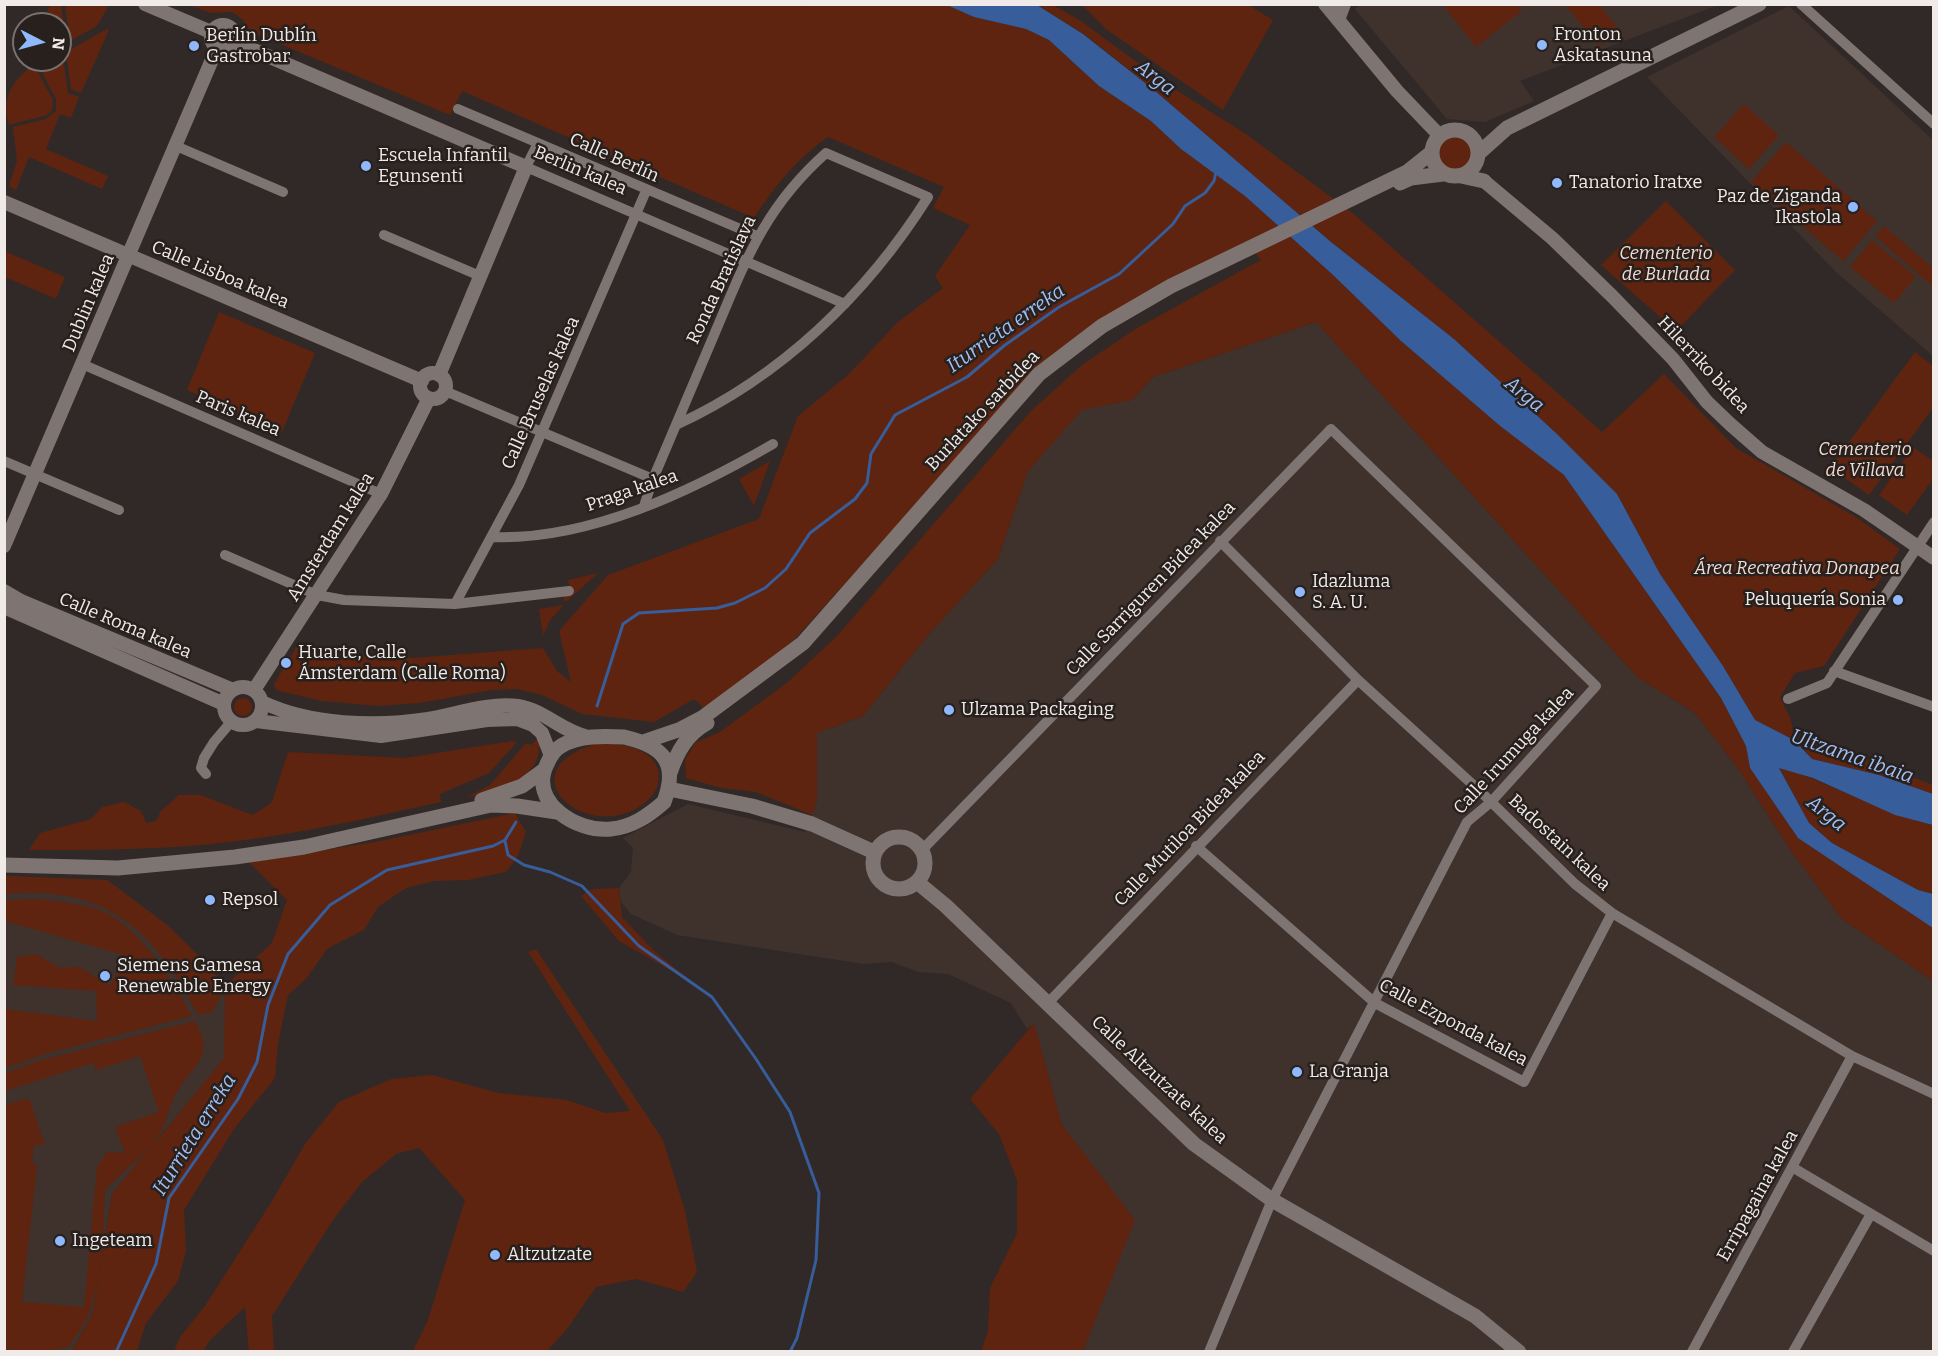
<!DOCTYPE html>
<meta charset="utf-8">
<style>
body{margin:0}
#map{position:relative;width:1938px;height:1356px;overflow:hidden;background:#312927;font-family:Bitter,serif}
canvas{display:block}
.frame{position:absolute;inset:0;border:6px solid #f0ebe9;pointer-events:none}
.north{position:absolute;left:12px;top:12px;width:60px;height:60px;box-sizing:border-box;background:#27201d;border:2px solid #77716f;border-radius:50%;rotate:96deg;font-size:16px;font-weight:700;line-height:24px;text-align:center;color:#f0ebe9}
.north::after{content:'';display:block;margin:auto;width:21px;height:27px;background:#8fb8fd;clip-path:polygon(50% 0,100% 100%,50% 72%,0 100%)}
</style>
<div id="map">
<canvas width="1938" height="1356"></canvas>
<div class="frame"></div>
<div class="north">N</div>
</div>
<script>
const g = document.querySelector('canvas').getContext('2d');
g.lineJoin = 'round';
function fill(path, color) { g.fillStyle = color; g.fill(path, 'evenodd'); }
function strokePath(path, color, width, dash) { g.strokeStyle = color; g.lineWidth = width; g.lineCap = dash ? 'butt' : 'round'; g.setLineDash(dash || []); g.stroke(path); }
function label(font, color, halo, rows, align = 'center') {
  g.font = font + ' Bitter,serif'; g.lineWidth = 5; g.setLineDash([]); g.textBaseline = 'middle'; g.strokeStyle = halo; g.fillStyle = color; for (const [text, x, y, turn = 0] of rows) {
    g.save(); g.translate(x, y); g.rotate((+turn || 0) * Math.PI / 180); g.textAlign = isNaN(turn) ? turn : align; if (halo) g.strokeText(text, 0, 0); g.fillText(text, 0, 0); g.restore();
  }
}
const built = new Path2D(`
 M1361,4l357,1 -198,76 14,20 -49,21 -38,-3 -92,-110z
 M1789,6l145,135 -1,215 -96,-83 -190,-196z
 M1316,322l322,356 56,34 43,55 56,87 49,65 91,62v370h-850l51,-131 -72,-95 -28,-101 -7,5 -16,-26 -63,-29 -30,-2 -26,-10 -28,2 -187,-29 -46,-21 -10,-12 -2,-14 12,-16 2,-24 -10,-10 65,-34 117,28 12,-32v-67l46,-17 67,-83 68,-74 30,-88 54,-62 50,-9 21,-23z
 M5,876l102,4 60,45 40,39 18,22v72l-113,136 -19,118 -21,39 -67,1z`);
const green = new Path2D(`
 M797,4l4,3v-2l146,-1 27,13 52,12 23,11 50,46 52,35 30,28 64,47 87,78 69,67 98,84 65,50 157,223 25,48 4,22 48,70 135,90v53l-91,-62 -49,-65 -56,-87 -43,-55 -56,-34 -322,-356 -163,55 -21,23 -50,10 -54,61 -30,88 -68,74 -67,83 -46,17v67l-5,15 -56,-23 -35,-4 -35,-10 -1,-18 10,-17 25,-11 68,-50 50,-47 192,-223 52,-47 55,-37 124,-68 -11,-13 -221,131 -235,262 -88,70 -12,-11 -40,23 -72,-8 -40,-19 -25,-6 -25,1 -72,13 -41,3 -57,-5 -46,-11 -2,-6 23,-38 56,8 60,4 130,-10 14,23 14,11 -12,-51 49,-56 151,-56 39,-103 50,-41 50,-53 45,-34 -8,-12 35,-51 -37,-17 11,-21 -116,-50c-31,21 -54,50 -74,81l-292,-127 -12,24 -201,-84 -6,-11 -11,-8 -21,1 -22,-8z
 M50,5h11l5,35 -6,3v-19h-18z
 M65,5h37l6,2 -11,19 -27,15z
 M1037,5h16l28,16 87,64 78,49 109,81 247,217 62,-58 72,74 120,69 44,32 -76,117 -29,7 -15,24 11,23 3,20 28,3 111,42v9l-54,-19 -67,-16 -18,-19 -39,-20 -32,-54 -63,-92 -43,-80 -60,-60 -103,-95 -123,-97 -177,-152 -70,-56z
 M1082,5h166l25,15 -50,90 -117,-81z
 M1443,5h74l5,6 -46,36z
 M1565,5h34l20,24 -20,17z
 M107,29l2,1 -28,63 -10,-4 -5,-37z
 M62,50l6,43 11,4 -8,21 -11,-4 -14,35 62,27 -6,13 -73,-32 -13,33 -7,-4 8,-25 -4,-34 33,-8 10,-8v-12l-19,-36 6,-3h17z
 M34,65l19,35 -1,10 -5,5 -38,10c-8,-27 3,-45 25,-60z
 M1744,104l35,31 -30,34 -35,-32z
 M1437 153a18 18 0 1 1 36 0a18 18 0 1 1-36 0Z
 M1786,142l91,79 -34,40 -92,-79z
 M1666,201l69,69 -59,61 -75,-66z
 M1884,226l49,42 -1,18 -57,-50z
 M1872,240l44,37 -22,26 -44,-36z
 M4,251l61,26 -9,22 -51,-22z
 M219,312l96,41 -33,79 -95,-42z
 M1915,352l18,14v42l-64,87 -39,-27z
 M1913,447l20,14v18l-26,36 -28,-20z
 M770,461l-16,45 -15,-27z
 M598,573l-31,28h-3l-1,-5 8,-2 -3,-14z
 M564,605l-14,15 -7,16 -4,-27z
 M234 707a9 9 0 1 1 18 0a9 9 0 1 1-18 0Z
 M538,737c9,42 -41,53 -72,61l24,-13 36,-42 6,2z
 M512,741l5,1 -28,31 -49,21 1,8c-76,17 -152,34 -229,42 -61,6 -122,6 -183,6l11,-17 51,-14 11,-12 22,-5 17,9 5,12 10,-2 5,-10 18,-16h21l53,20 19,-13 16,-50 117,6z
 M599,743c24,0 66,7 59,40 -2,10 -8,16 -16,22 -58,40 -139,-36 -43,-62z
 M1778,765c52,19 101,46 155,60v69l-15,-4 -86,-47 -23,-20z
 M515,813l11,19 -8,24 -12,16 -38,8 -34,1 -28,7 -28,19 -14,23 -36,18 -22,31 -18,16 -10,49 -3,34 -41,51 -50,81 2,41 -8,30 -32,42 -9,28h-65l21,-39 19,-118 39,-48 -46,44c-2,40 -1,87 -17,125 -5,11 -13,22 -19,32l-22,4h-40l-3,-21v-225l25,-7 16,47h-11l-2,18 5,2 -15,137 62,5 13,-140 10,-15 18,1 -10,-26 44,-15 -19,-56 -44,14 -3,-7 -88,28v-18l36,-13 154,-39c23,39 -6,45 -21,77 -5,10 -7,21 -12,31 -3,6 -7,11 -9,16l71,-87 1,-70 -13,24 -14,3c-45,-86 -92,-130 -193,-121v-18l102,4 60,45 40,39 18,22 47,-43 15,-43 -38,-38 126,-20z
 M619,888l3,29 33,35 40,32 -76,-43 -38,-45 11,-7z
 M38,899c23,3 47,4 68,14 35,17 68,69 86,103l-144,37 -43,15v-59l92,12 -1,-30 -83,-6 4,-28 19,-3 24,14 19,-1 31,18 17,-29 -122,-35v-21z
 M536,949l127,191 22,71 12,61 -14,20 -47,-13 -40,8 -29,42 -20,22h-134l15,-31 37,-120 -46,-52 -23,6 -34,28 -29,38 -61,96 2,35h-25l-4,-44 -35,33 -7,11h-29l6,-14 25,-31 67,-105 33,-57 34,-42 52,-23 41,-4 67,18 68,7 38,13 25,-2 -102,-159z
 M1034,1023l28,102 73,95 -52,131h-102l7,-20 2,-43 27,-55v-53l-18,-46 -29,-35z`);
const water = new Path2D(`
 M947,5h90l46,29 71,56 177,152 123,97 103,95 60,60 43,80 63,92 32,54 39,20 18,19 67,16 54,19v31l-38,-10 -82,-37 -34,-10 30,55 23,20 86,47 15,4v34l-135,-90 -48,-70 -4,-22 -25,-48 -157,-223 -65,-50 -98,-84 -69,-67 -87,-78 -64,-47 -30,-28 -52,-35 -50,-46 -23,-11 -52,-12z`);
const stream = new Path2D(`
 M597,706l26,-82 16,-11 78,-5 18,-5 30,-15 21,-19 24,-36 45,-34 12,-16 4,-29 24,-39 72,-38 38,-32 54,-38 60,-33 54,-50 12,-18 20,-13 9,-12 2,-9
 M505,841l3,14 16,10 26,7 32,14 57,60 73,51 44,62 34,53 29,81 -3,67 -19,78 -7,14
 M116,1352l40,-88 13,-66 69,-99 19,-37 11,-57 20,-51 42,-49 57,-35 106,-24 12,-6 11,-18`);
const minor = new Path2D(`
 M1801,4l133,120
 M458,109l299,127
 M538,143l-12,24 319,137
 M176,146l107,46
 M384,235l96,41
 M82,364l299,130
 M445,391l208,88
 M4,461l115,49
 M644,506l9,-27c20,-48 41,-96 61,-144 31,-73 50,-127 112,-182l102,44c-61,97 -147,180 -252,228
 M492,537c96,4 200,-46 281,-93
 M1220,541l138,139 124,113 93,91 37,29 240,143 82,38
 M225,555l92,40 27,5 111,4 114,-13
 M455,604l64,-119 127,-294
 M1834,671l100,36
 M1788,699l39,-16 107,-161
 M206,774l-5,-6 3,-10 10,-16 17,-20
 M1196,846l179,157 149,79 88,-169
 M922,850l409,-421 265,257 -105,116 -24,20 -195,378 -63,152
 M1048,1003l310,-323
 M1792,1167l142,84
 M1692,1352l160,-296
 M1793,1352l78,-138`);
const tertiary = new Path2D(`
 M145,4l66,28
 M1325,4l72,87 43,45
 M1338,20l6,-16
 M211 37a12 12 0 1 1 24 0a12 12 0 1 1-24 0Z
 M235,42l291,125 -87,208
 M1484,181l68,57 60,58 61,63 34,43 23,22 32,28 102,58 70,48
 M4,202l418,179
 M420 386a13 13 0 1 1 26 0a13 13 0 1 1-26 0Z
 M4,546l213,-498
 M4,591l17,10 212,89
 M4,607l220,97
 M224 706a19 19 0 1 1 38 0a19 19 0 1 1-38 0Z
 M254,690l127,-196 48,-96
 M262,702c48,23 114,25 166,17 28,-5 62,-17 90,-13 26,4 43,25 70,31
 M256,721l125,15 106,-16 30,-1 16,6 9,8 9,23`);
const secondary = new Path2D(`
 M1432 153a23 23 0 1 1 46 0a23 23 0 1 1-46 0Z
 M1479,153l28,-25 252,-124
 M1461,176l23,5
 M1400,183l11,-5 32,-4
 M624,737c39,9 55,25 40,65 -16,14 -32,25 -53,27 -34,4 -83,-27 -64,-65 3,-7 7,-14 14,-18 18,-11 43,-10 63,-9z
 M643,742l38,-13 21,-11 101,-75 236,-269 63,-48 69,-40 236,-114 25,-20
 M670,773c7,-21 17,-39 37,-50
 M669,789l83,17 60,18 62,28
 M482,800l40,-14 22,-16
 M873 863a26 26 0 1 1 52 0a26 26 0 1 1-52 0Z
 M4,865l114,3 117,-11 69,-10 187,-42 26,1 40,6
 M917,882l29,24 248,238 78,56 203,116 44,36`);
const markers = [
 [1542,45,6,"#8fb8fd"],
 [194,46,6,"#8fb8fd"],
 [366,166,6,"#8fb8fd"],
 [1557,183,6,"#8fb8fd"],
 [1853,207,6,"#8fb8fd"],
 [1300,592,6,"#8fb8fd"],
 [1898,600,6,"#8fb8fd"],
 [286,663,6,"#8fb8fd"],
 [949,710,6,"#8fb8fd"],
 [210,900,6,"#8fb8fd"],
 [105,976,6,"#8fb8fd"],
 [1297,1072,6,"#8fb8fd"],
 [60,1241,6,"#8fb8fd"],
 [495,1255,6,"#8fb8fd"]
];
const poiNames = [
 ["Fronton",1554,35],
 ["Askatasuna",1554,56],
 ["Berlín Dublín",206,36],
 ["Gastrobar",206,57],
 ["Escuela Infantil",378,156],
 ["Egunsenti",378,177],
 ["Tanatorio Iratxe",1569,183],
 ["Paz de Ziganda",1841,197,"right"],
 ["Ikastola",1841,218,"right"],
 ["Idazluma",1312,582],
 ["S. A. U.",1312,603],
 ["Peluquería Sonia",1886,600,"right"],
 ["Huarte, Calle",298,653],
 ["Ámsterdam (Calle Roma)",298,674],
 ["Ulzama Packaging",961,710],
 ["Repsol",222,900],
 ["Siemens Gamesa",117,966],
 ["Renewable Energy",117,987],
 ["La Granja",1309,1072],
 ["Ingeteam",72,1241],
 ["Altzutzate",507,1255]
];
const streetNames = [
 ["Calle Berlín",614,158,24],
 ["Berlin kalea",580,171,23],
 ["Calle Lisboa kalea",220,275,23],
 ["Ronda Bratislava",722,280,-65],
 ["Dublin kalea",89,303,-67],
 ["Hilerriko bidea",1703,365,47],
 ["Calle Bruselas kalea",541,393,-66],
 ["Burlatako sarbidea",983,411,-47],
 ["Paris kalea",238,414,23],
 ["Praga kalea",632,491,-19],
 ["Amsterdam kalea",331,537,-58],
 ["Calle Sarriguren Bidea kalea",1151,589,-46],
 ["Calle Roma kalea",125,626,23],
 ["Calle Irumuga kalea",1514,751,-47],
 ["Calle Mutiloa Bidea kalea",1190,829,-46],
 ["Badostain kalea",1559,843,43],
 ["Calle Ezponda kalea",1453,1023,28],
 ["Calle Altzutzate kalea",1159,1080,43],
 ["Erripagaina kalea",1758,1196,-61]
];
const parkNames = [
 ["Cementerio",1666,254],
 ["de Burlada",1666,275],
 ["Cementerio",1865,450],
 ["de Villava",1865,471],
 ["Área Recreativa Donapea",1797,569]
];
const waterNames = [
 ["Arga",1155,78,38],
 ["Iturrieta erreka",1006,329,-35],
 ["Arga",1524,395,39],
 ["Ultzama ibaia",1852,757,19],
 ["Arga",1826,814,39],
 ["Iturrieta erreka",195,1135,-58]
];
fill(built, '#3f322d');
fill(green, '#5e240f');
fill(water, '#375d9b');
strokePath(stream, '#375d9b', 3);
strokePath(minor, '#7e7572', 10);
strokePath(tertiary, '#7e7572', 14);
strokePath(secondary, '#7e7572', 15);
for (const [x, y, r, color] of markers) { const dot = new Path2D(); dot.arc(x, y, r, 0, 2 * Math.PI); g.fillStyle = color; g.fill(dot); strokePath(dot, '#27201d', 2); }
label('18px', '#f0ebe9', '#27201d', poiNames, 'left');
label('18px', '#f0ebe9', '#27201d', streetNames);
label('italic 18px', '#f2dbd3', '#27201d', parkNames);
label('italic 20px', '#9fbff5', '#27201d', waterNames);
</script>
